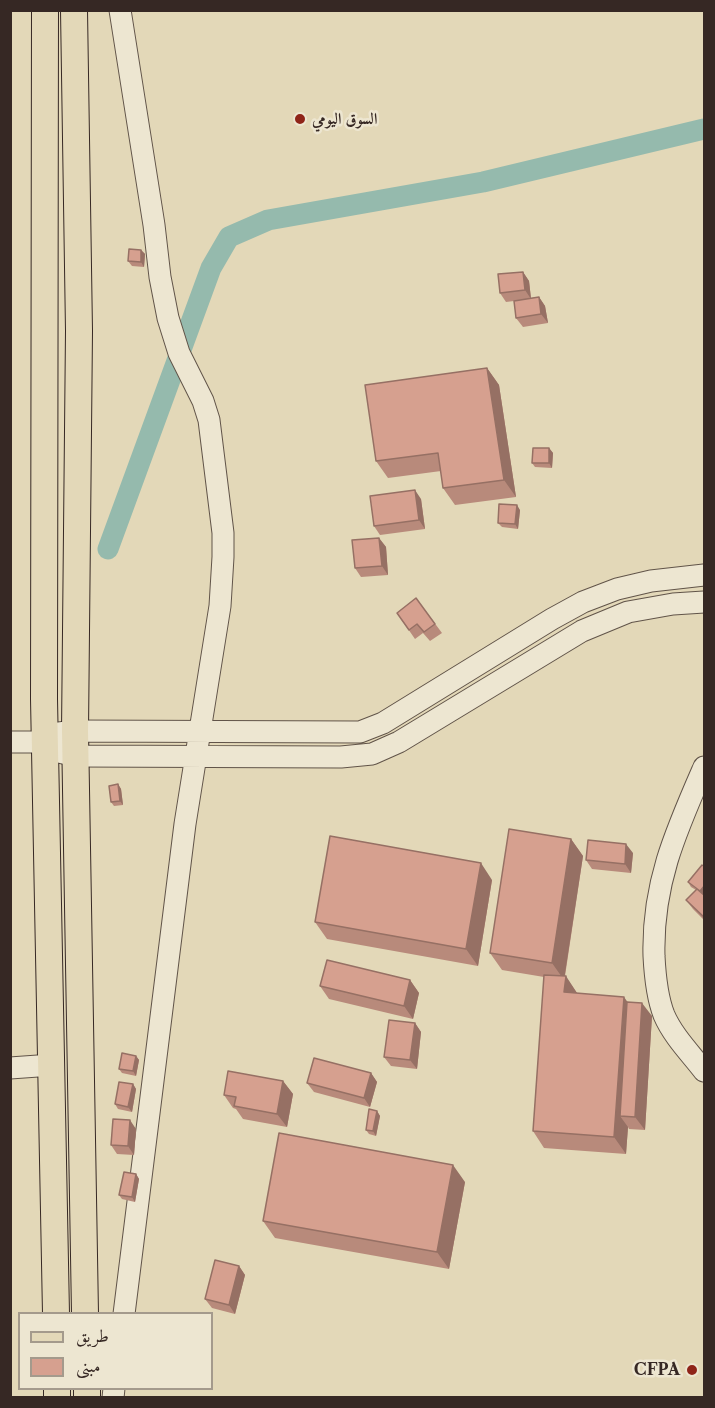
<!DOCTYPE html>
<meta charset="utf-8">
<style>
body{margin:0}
#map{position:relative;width:715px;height:1408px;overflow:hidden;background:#e3d8b8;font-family:"Libre Caslon Text",Amiri,serif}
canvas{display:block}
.frame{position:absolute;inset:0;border:12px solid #362824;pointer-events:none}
.legend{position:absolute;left:18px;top:1312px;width:195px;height:78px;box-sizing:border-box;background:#ede6d1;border:2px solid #a49a8c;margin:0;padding:8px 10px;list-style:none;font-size:18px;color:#362824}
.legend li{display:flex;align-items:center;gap:12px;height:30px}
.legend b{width:30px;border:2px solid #a49a8c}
</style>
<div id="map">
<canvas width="715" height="1408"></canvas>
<div class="frame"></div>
<ul class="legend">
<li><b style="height:8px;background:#e3d8b8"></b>طريق</li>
<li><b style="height:16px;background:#d6a08f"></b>مبنى</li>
</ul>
</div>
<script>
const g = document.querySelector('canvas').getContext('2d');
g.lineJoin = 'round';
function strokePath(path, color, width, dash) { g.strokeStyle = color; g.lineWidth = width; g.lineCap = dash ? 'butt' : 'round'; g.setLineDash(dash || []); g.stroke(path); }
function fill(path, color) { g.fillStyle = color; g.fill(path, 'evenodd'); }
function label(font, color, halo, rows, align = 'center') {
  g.font = font + ' "Libre Caslon Text",Amiri,serif'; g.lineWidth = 5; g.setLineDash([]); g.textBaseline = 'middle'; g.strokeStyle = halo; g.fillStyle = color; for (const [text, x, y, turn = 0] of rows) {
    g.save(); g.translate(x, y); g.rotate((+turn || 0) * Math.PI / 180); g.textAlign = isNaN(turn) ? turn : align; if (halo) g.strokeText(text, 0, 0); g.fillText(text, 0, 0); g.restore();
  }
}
const canal = new Path2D(`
 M108,549l103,-281 18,-31 39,-17 215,-38 221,-53`);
const minor = new Path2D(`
 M120,10l34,215 6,52 8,41 11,35 24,48 6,19 14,113v24l-3,49 -35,218 -61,490
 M10,742h35l14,-9 16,-2 285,1 23,-9 169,-104 31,-17 34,-13 34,-8 53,-6
 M45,742l14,10 17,4 265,1 31,-3 27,-12 183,-111 46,-19 45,-8 31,-2
 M704,767c-28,64 -52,117 -50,189 1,20 3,41 10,59 9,21 27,39 40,56
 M10,1068l42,-3
 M113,1398l1,-10`);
const major = new Path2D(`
 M45,10l-1,689 12,615
 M74,10l5,321 -4,400 10,583
 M57,1388v10
 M87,1388v10`);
const wall = new Path2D(`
 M141,250l4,4 -1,13 -12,-1 -4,-5z
 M523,272l6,9 2,17 8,-1 6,9 3,17 -25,4 -7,-9 -2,-17 -8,1 -6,-9z
 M487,368l12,17 17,112 -61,8 -12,-17 -2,-17 -53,7 -12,-17z
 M549,448l4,5 -1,15 -17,-1 -3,-4z
 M421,499l4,30 -45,6 -6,-9z
 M520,510l-2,19 -16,-2 -4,-4z
 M379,538l7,9 2,28 -27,2 -6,-9z
 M416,598l26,35 -12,8 -7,-8 -8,6 -18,-26z
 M118,784l3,5 2,16 -9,1 -3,-4z
 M571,839l12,17 -18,120 12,17 51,9 24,14 -7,114 -16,-1 -1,-2 -2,27 -82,-6 -11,-17 11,-154 -42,-7 -12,-17z
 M633,853l-2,20 -39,-4 -6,-9z
 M492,880l-14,86 -151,-27 -12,-17z
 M688,882l17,14v25l-12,-12 -7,-9 10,-10 -5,-3z
 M410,980l9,13 -6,26 -84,-20 -9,-13z
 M415,1023l6,9 -4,37 -26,-3 -7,-9z
 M136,1056l3,4 -3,16 -14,-3 -3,-4z
 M371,1073l6,9 -7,25 -56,-15 -7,-9z
 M283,1081l10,13 -6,33 -44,-8 -7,-10 -3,-1 -9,-13z
 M133,1084l3,5 -4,23 -14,-3 -3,-5z
 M377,1111l3,5 -4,20 -7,-2 -3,-4z
 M136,1129l-2,26 -17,-1 -6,-9z
 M136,1174l3,5 -4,23 -13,-3 -3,-4z
 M465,1182l-16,87 -174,-31 -12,-17z
 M239,1266l6,9 -10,39 -23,-6 -7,-9z`);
const shadedWall = new Path2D(`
 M141,250l4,4 -1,13 -3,-5z
 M523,272l6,9 2,18 -6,-9z
 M539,297l6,9 3,17 -7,-9z
 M487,368l12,17 17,112 -12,-17z
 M549,448l4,5 -1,15 -3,-5z
 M415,490l6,9 4,30 -6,-9z
 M517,505l3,5 -2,19 -3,-5z
 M379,538l7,9 2,28 -6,-9z
 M118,784l3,5 2,16 -3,-4z
 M571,839l12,17 -19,124 -12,-17z
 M626,844l7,9 -2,20 -6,-9z
 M481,863l11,17 -14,86 -12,-17z
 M705,885v9l-2,2 -3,-5z
 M566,976l11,17 -13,-1z
 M410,980l9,13 -6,26 -9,-13z
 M624,997l12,17 -16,102 8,11 -2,27 -12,-17z
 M642,1003l10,13 -7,114 -10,-13z
 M415,1023l6,9 -4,37 -7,-9z
 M136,1056l3,4 -3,16 -3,-5z
 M371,1073l6,9 -7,25 -6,-9z
 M283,1081l10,13 -6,33 -10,-13z
 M133,1084l3,5 -4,23 -4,-5z
 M377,1111l3,5 -4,20 -3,-5z
 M130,1120l6,9 -2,26 -6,-9z
 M453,1165l12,17 -16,87 -12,-17z
 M136,1174l3,5 -4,23 -3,-5z
 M239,1266l6,9 -10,39 -6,-9z`);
const building = new Path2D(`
 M129,249l12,1v12l-13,-1z
 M523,272l2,18 -25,3 -2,-19z
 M539,297l2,17 -25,4 -2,-17z
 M487,368l17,112 -61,8 -5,-35 -62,8 -11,-76z
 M533,448h16v15h-17z
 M415,490l4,30 -45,6 -4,-30z
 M499,504l18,1 -2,19 -17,-1z
 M379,538l3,28 -27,2 -3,-28z
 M416,598l19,26 -11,8 -7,-8 -8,6 -12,-17z
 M118,784l2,17 -9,1 -2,-16z
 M509,829l62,10 -19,124 -62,-10z
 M330,836l151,27 -15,86 -151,-27z
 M588,840l38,4 -1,20 -39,-4z
 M702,865l3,2v18l-5,6 -12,-9z
 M697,889l8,7v22l-19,-18z
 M327,960l83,20 -6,26 -84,-20z
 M544,975l22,1 -2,16 60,5 -10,140 -81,-6z
 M627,1002l15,1 -7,114 -15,-1z
 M389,1020l26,3 -5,37 -26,-3z
 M122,1053l14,3 -3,15 -14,-2z
 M314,1058l57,15 -7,25 -57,-15z
 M228,1071l55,10 -6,33 -43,-8 2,-9 -12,-2z
 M119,1082l14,2 -5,23 -13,-3z
 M369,1109l8,2 -4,20 -7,-1z
 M113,1119l17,1 -2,26 -17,-1z
 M279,1133l174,32 -16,87 -174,-31z
 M124,1172l12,2 -4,23 -13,-2z
 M215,1260l24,6 -10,39 -24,-6z`);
const markers = [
 [300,119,6,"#8f2418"],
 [692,1370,6,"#8f2418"]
];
const poiNames = [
 ["السوق اليومي",312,119],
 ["CFPA",680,1370,"right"]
];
strokePath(canal, '#95baad', 21);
strokePath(minor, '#615449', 23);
strokePath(major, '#362824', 28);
strokePath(minor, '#ede6d1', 21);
strokePath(major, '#e3d8b8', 26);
fill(wall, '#b88a7b');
fill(shadedWall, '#967064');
fill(building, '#d6a08f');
strokePath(building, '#967064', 1.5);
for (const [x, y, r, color] of markers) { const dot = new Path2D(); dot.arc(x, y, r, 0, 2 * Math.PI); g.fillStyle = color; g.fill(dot); strokePath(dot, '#ede6d1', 2); }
label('bold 16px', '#362824', '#ede6d1', poiNames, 'left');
</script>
